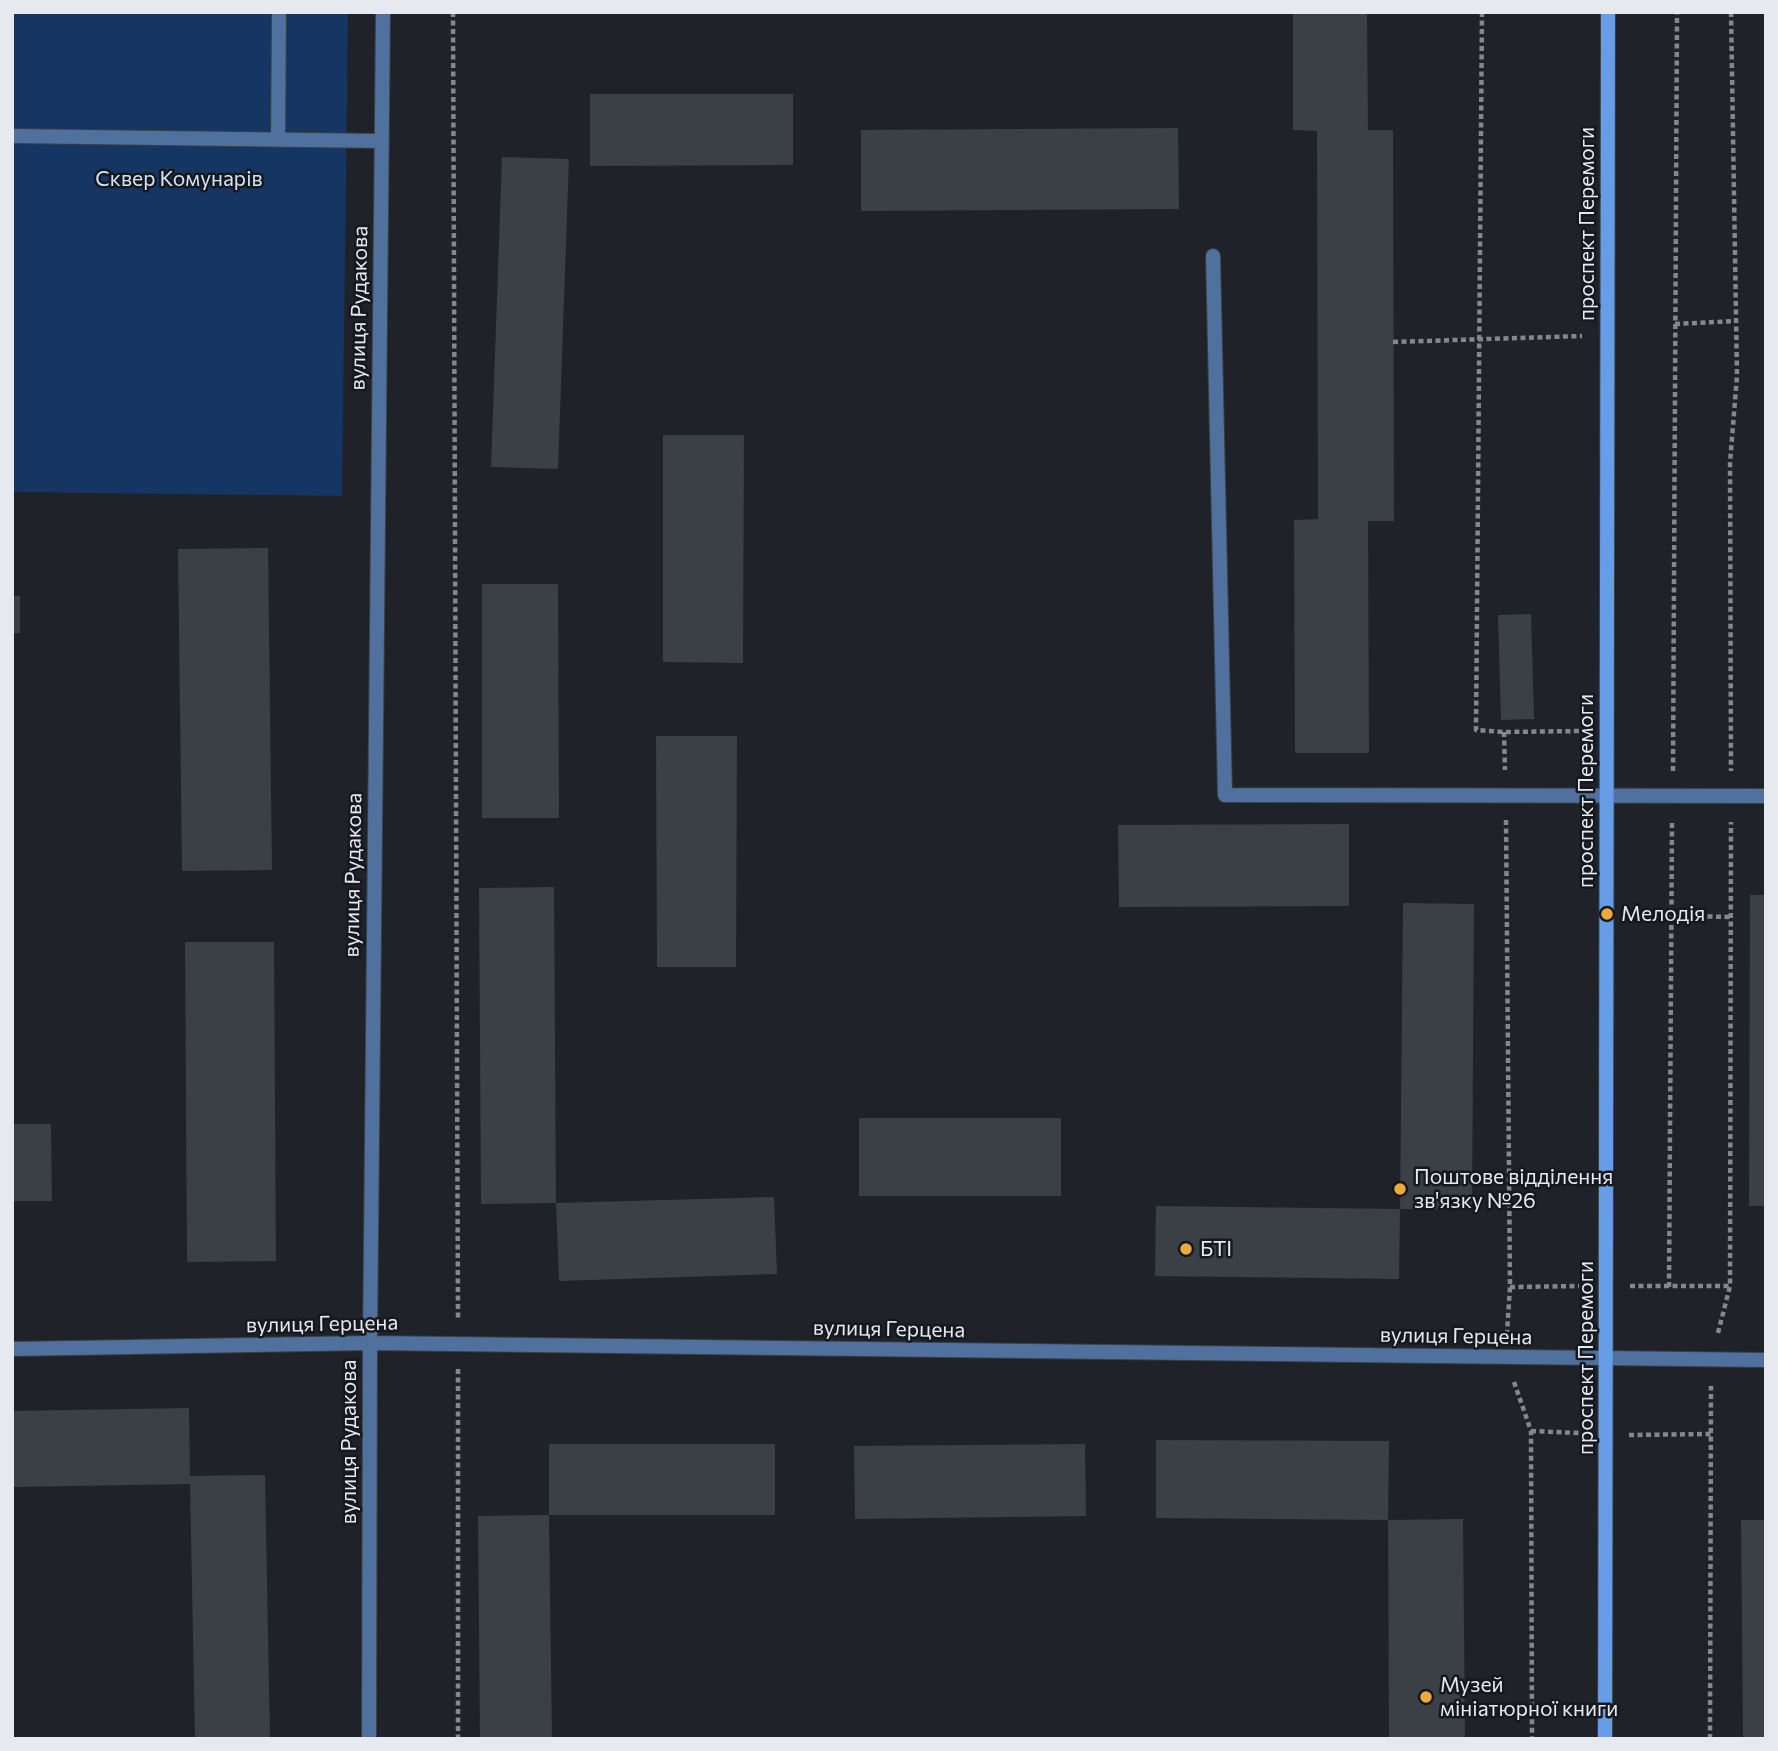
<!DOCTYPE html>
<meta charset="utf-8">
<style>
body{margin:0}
#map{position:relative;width:1778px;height:1751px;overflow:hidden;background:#1f2329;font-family:Commissioner,sans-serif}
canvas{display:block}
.frame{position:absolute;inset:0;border:14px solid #e6e9ed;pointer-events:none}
</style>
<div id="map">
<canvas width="1778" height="1751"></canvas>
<div class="frame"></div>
</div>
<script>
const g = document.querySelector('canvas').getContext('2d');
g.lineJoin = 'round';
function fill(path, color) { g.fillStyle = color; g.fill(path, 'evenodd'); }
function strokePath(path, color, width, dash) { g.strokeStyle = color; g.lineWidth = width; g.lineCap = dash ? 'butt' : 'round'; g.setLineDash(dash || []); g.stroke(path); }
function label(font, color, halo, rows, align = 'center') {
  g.font = font + ' Commissioner,sans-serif'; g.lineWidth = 5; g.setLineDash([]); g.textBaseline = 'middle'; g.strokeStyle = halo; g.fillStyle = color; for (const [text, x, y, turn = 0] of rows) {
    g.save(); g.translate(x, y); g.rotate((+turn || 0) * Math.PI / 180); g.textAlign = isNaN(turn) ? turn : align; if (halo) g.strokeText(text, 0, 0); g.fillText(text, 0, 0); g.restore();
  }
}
const green = new Path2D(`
 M12,12h336l-6,484 -330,-4z`);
const building = new Path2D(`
 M1293,12h74l1,118h25l1,391h-26l1,232h-74l-1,-233 24,-1 -1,-388 -24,-1z
 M590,94h203v71l-203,1z
 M1178,128l1,81 -318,2v-81z
 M502,157l67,2 -11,310 -67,-2z
 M663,435h81l-1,228 -80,-1z
 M268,548l4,322 -90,1 -4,-322z
 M482,584h76l1,234h-77z
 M12,596h8v37h-8z
 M1531,614l3,105 -33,1 -3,-105z
 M656,736h81l-1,231h-79z
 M1349,824v82l-230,1 -1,-82z
 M554,887l2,316 -75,1 -2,-316z
 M1750,895h16v311h-17z
 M1403,903l71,1 -2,306 -72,-1z
 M185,942h89l2,319 -89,1z
 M859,1118h202v78h-202z
 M12,1124h39l1,77h-40z
 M774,1197l3,77 -218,7 -3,-78z
 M1156,1206l244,3 -1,70 -244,-3z
 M189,1408l1,68 75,-1 5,264h-75l-5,-255 -178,3v-76z
 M1156,1440l233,1 -1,79 -232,-2z
 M549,1444h226v71h-226z
 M1085,1444l1,72 -231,3 -1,-73z
 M549,1515l3,224h-72l-2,-223z
 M1463,1519l2,220h-76l-1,-219z
 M1741,1520h25v219h-23z`);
const path = new Path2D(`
 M453,12l5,1306
 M1482,12l-6,718 28,2 78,-1
 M1731,12l6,364 -7,87 1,308
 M1675,324l60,-3
 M1393,342l189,-6
 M1504,732l1,38
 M1673,771l4,-759
 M1506,820l4,467 -3,46
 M1631,915l101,2
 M1630,1286h100
 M1510,1287l69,-1
 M1669,1287l3,-465
 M1718,1333l12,-47 1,-464
 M458,1369v370
 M1514,1382l17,49 1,308
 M1531,1431l48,2
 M1629,1435l82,-1
 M1710,1739l1,-353`);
const lane = new Path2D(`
 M1213,256l12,539 541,1`);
const street = new Path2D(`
 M12,136l369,5
 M278,140l1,-128
 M12,1349l358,-6 1396,17
 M369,1739l1,-396 13,-1331`);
const secondary = new Path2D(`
 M1605,1739l3,-1727`);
const markers = [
 [1607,914,7,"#ebaa39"],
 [1400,1189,7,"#ebaa39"],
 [1186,1249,7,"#ebaa39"],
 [1426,1697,7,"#ebaa39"]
];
const parkNames = [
 ["Сквер Комунарів",179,179]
];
const streetNames = [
 ["проспект Перемоги",1587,224,-90],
 ["вулиця Рудакова",359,308,-89],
 ["проспект Перемоги",1586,791,-90],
 ["вулиця Рудакова",353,875,-89],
 ["вулиця Герцена",322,1324,-1],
 ["вулиця Герцена",889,1329,1],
 ["вулиця Герцена",1456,1336,1],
 ["проспект Перемоги",1586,1358,-90],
 ["вулиця Рудакова",349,1442,-90]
];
const poiNames = [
 ["Мелодія",1621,914],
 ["Поштове відділення",1414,1177],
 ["зв'язку №26",1414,1201],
 ["БТІ",1200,1249],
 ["Музей",1440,1685],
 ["мініатюрної книги",1440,1709]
];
fill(green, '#153662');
fill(building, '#3b3f46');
strokePath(lane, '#3b3f44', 16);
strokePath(street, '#3b3f44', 16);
strokePath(secondary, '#3b3f44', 16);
strokePath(path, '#84888d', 4.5, [5, 3.5]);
strokePath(lane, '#50719e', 14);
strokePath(street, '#50719e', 14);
strokePath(secondary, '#679de6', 14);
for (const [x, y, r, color] of markers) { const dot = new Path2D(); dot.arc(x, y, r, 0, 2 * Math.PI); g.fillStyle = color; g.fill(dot); strokePath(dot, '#15191f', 2.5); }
label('21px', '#d5e3f6', '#15191f', parkNames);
label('21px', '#e6e9ed', '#15191f', streetNames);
label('21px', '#e6e9ed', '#15191f', poiNames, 'left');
</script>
